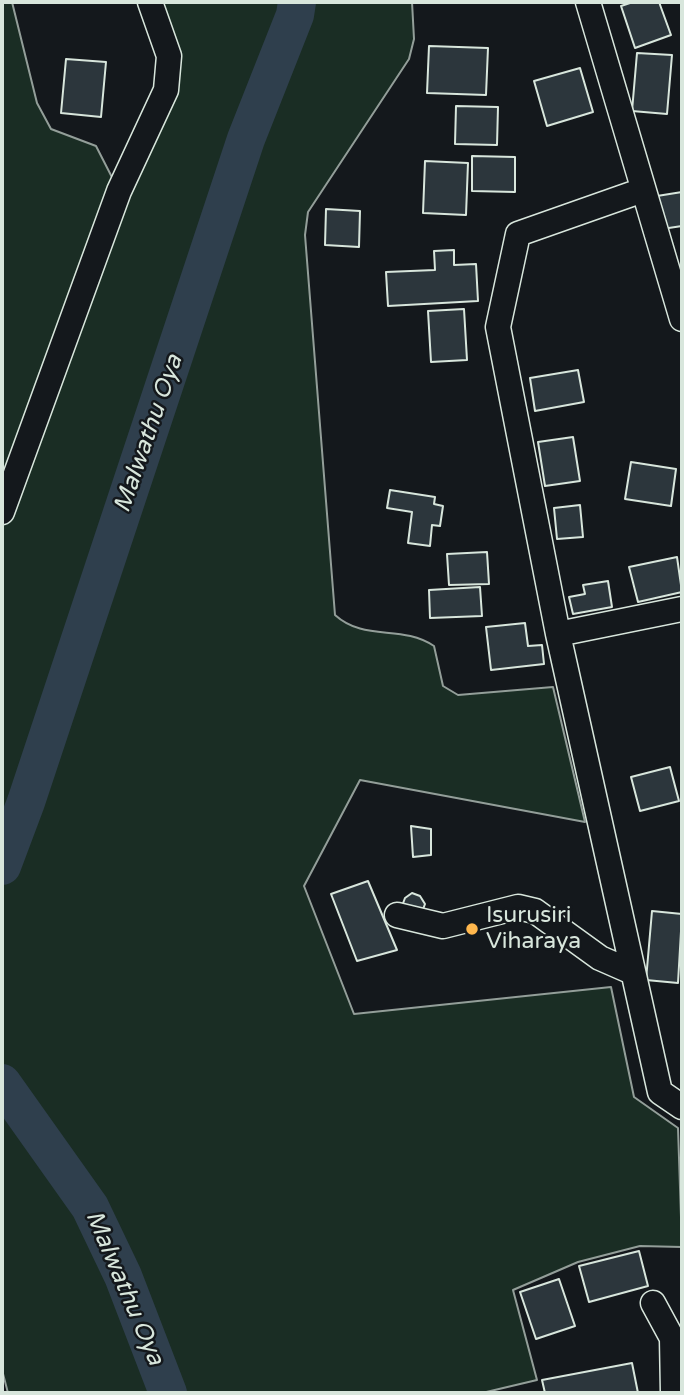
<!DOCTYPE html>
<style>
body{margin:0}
#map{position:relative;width:684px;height:1395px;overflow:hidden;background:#14181c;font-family:"Varela Round",sans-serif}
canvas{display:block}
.frame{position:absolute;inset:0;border:4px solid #d8e6dc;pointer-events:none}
</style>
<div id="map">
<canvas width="684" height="1395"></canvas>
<div class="frame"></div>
</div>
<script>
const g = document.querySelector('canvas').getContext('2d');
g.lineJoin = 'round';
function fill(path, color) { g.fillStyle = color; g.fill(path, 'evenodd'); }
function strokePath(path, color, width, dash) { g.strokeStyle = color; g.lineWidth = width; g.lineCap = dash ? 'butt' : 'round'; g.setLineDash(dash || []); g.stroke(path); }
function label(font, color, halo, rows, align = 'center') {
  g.font = font + ' "Varela Round",sans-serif'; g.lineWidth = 5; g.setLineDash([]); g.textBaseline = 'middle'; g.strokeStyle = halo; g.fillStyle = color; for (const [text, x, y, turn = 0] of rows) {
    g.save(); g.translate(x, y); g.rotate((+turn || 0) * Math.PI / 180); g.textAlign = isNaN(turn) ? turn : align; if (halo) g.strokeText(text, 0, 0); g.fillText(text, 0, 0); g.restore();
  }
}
const green = new Path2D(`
 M2,2h10l25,101 14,26 45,17 23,45 47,-101 -16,-88h262l2,37 -5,20 -101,153 -3,23 30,380c30,27 66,9 99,31l9,40 15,9 95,-8 32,135 -225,-42 -56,106 50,128 257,-27 23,110 44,31 4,119 -42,-1 -62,16 -65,28 24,90 -55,13h-474l-6,-23z`);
const river = new Path2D(`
 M2,866l24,-64 220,-663 49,-124 2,-13
 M2,1083l88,124 33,69 45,117`);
const building = new Path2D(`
 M633,2h26l12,33 -36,13 -14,-42z
 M429,46l59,2 -2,47 -59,-2z
 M637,53l35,2 -5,59 -35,-3z
 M66,59l40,3 -5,55 -40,-4z
 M580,68l13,44 -46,14 -13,-45z
 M456,106l42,1 -1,38 -42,-1z
 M472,156l43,1v35l-43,-1z
 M425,161l43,2 -2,52 -43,-2z
 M682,192v34l-20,3 -5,-33z
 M326,209l34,2 -1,36 -34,-2z
 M454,250v15l22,-1 2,37 -90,5 -2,-34 49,-2 -1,-19z
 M464,309l3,51 -36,2 -3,-51z
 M578,370l6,32 -49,9 -5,-33z
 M573,437l7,44 -35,5 -7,-44z
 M631,462l45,7 -5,37 -46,-7z
 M390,490l45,7 -1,7 9,2 -3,20 -8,-1 -2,21 -22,-3 4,-31 -25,-4z
 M580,505l3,32 -26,2 -3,-31z
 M487,552l2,32 -40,1 -2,-31z
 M677,557l5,35 -44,10 -9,-35z
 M608,581l4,26 -39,7 -4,-17 16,-3 -2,-9z
 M480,587l2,29 -52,2 -1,-28z
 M525,623l3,23 14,-1 2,19 -53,6 -5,-43z
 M670,767l9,34 -39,10 -9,-34z
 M411,826l20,3v26l-18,2z
 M368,881l29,69 -40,11 -26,-67z
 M412,893l8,3 5,8 -3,8 -20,-6 3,-8z
 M652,911l30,3 -4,69 -32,-3z
 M639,1251l9,35 -59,16 -10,-36z
 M559,1279l16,47 -39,13 -16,-47z
 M632,1363l6,30h-93l-3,-13z`);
const minor = new Path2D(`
 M588,2l94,317
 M643,190l-125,44 -20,93 60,307 102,458 22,15
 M2,512l117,-321 47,-101 3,-34 -19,-54
 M558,634l124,-25
 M397,915l46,11 75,-19 17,4 65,47 32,14
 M653,1303l19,35 1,55`);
const markers = [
 [472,929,7,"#ffb74d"]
];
const poiNames = [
 ["Isurusiri",486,916],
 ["Viharaya",486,942]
];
const waterNames = [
 ["Malwathu Oya",149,434,-71],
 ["Malwathu Oya",124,1288,67]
];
fill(green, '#1a2d24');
strokePath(green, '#939e99', 2);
strokePath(river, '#2f3f4d', 38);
fill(building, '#2c363c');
strokePath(building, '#d8e6dc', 2);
strokePath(minor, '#d8e6dc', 27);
strokePath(minor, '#14181c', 24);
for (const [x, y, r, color] of markers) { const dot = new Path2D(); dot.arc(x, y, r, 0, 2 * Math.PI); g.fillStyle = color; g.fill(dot); strokePath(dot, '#14181c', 2.5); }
label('23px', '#d8e6dc', '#14181c', poiNames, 'left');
label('italic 24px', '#d8e6dc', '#14181c', waterNames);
</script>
